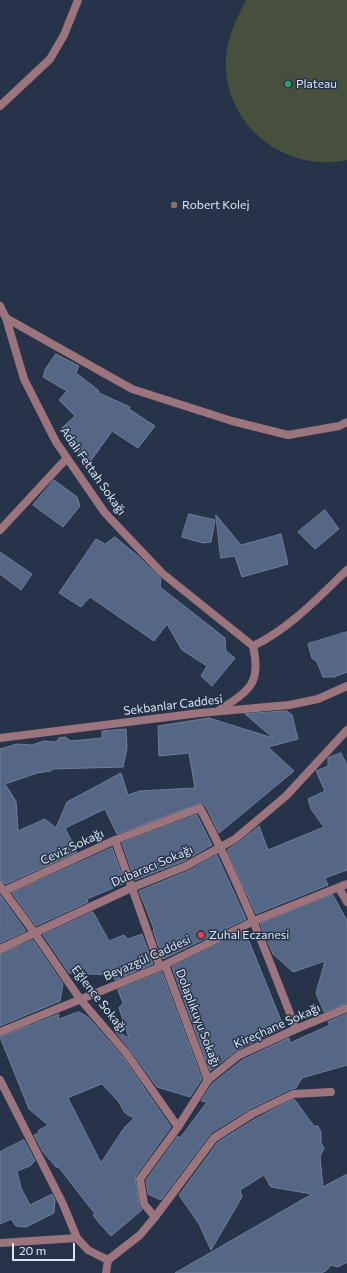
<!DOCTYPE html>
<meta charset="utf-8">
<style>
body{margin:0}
#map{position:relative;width:347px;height:1273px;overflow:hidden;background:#263349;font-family:Commissioner,sans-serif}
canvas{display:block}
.scale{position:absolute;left:12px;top:1243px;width:63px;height:18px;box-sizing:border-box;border:2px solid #dde5f4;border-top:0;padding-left:5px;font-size:12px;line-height:14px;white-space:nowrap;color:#dde5f4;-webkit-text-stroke:3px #263349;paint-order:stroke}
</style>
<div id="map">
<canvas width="347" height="1273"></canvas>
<div class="scale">20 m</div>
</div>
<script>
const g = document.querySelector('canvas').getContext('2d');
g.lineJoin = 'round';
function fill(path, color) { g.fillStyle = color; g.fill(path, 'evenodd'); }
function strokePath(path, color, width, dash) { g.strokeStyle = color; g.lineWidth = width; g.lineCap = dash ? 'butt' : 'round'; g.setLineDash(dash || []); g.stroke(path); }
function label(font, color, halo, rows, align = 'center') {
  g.font = font + ' Commissioner,sans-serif'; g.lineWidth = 3; g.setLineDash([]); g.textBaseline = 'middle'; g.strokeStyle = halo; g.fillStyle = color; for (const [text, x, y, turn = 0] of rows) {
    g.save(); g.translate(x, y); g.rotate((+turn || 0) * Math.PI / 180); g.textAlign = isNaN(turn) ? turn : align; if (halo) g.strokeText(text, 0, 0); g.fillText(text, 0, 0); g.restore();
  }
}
const green = new Path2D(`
 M246,0h101v160c-58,13 -117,-30 -121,-90 -2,-26 9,-48 20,-70z`);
const building = new Path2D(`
 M56,354l23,12 -3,7 22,17 1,3 31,14 -1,2 26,17 -17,22 -26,-17 -25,35 -25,-38 13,-12 -16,-16 8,-9 -24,-14 2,-7z
 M54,480l23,17 3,9 -17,21 -30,-22z
 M325,510l14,19 -24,20 -17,-17z
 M189,514l26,6 -4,22 -8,1 -21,-6z
 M216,515l25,30 40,-11 7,30 -46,13 -7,-21 -14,2z
 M115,537l23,19 23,23 -1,8 65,51 1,13 9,7 -23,28 -11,-10 6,-10 -25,-16 -15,-26 -13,17 -64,-44 -9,10 -22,-14 37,-54 9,5z
 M0,552l32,22 -11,16 -21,-16z
 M347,632v40l-13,5h-11l-6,-15 -5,-4 -4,-14z
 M287,711l5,4 6,24 -30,8 26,24 -75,62 -14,-28 -4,-2 -84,31 -12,-25 -40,19 12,24 -71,32 -6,-3v-132l17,-5 15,1 12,-4 12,1 3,-4 6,-1 6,4 31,-3v-7l24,-2 1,19 -4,19 -71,2 -1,2 -14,2 -32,11 11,17 2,30 27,-12 11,9 11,-26 54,-29 7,22 12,-4 55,-3 -6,-35 -30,3 -1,-30 51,-8 64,20 -28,-24z
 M341,753l6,12v105l-22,8 3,7 -72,29 -29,-64 11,-7 21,-17 9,24 56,-23 -13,-18 -3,-10 17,-8 -9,-20 12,-5v-8z
 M197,815l15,30 -28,16 -49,19 -13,-37z
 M112,848l13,35 -38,16 1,3 -52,24 -24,-33z
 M217,855l29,64 -83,40 -10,-29 1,-1 -15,-38 49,-20z
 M0,895l26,36 -26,12z
 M333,895l14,26v82l-23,9 -8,-19 9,-32 -32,11 -20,-18 -13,-30z
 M93,912l16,29 15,-6 4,4 14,-5 11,30 -38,16 -2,-5 -44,-2 -26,-38z
 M245,931l39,97 -47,22 -27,21 -38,-104z
 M33,940l30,44 -3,17 -60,25v-72z
 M162,972l40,107 -12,18 -33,-10 -26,-36 -17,-21 15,8 -10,-30 4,-5 -5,-13z
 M79,1012l9,5 35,40 48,70 -36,50 4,28 3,5 -31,26 -11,-12 -7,-9 2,-1 -38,-49v3l-14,-16 -9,-17 5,-2 -1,-2 10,-6 -19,-16 -29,-72 59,-23 -1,5zM102,1084l16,17 7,12 9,5 -10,10 -23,35 -33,-65z
 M347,1014v51l-45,13 -6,10 -5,1 -41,20 -39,24 -50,67 -13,-6 -2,-14 32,-44 2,2 27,-36 -6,-1 11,-17 30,-24 47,-22 1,5 40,-18 -2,-3z
 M294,1099l20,27h4l3,6v11l3,5 -4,9 3,30 24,-13v88l-9,5 -7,-2 -5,6 -5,2h-146l137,-79 -41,-7 -7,-12 -24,15 2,7 -31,53 -12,-26 -20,-29 39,-53 37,-23z
 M24,1140l11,21 -5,5 -13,5 4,17 9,17 22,-11 3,6 -1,13 -28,14 -10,-1 -5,-7 -11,5v-72z`);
const minor = new Path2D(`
 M0,106l50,-47 14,-24 14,-35
 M0,306l6,12 18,61 32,63 49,71 57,60 91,73
 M0,530l67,-72
 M253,646c36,-17 66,-49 94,-76
 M218,711c30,-20 44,-26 35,-65
 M0,738l200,-25 89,-8 29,-6 29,-13
 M115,840l85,-32c38,71 67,146 96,221
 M0,886l34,46 46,67 47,55 51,73
 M339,888l8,14
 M4,891l111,-51 45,127
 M0,949l131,-61 55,-22 49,-27 51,-43 61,-66
 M165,965l43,115
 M0,1080l63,124 14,34 11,12 20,10
 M155,1217l59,-79 38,-24 41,-20 38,-2
 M0,1243l77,-5`);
const tertiary = new Path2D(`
 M6,318l126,71 100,32 56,14 51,-9 8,-4
 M0,1032l160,-65 94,-46 93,-37
 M106,1273l2,-13 32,-25 15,-18 -11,-13 -4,-25 38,-52 30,-47 31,-25 57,-26 51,-21`);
const markers = [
 [288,84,4,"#2e9e5b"],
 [174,205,4,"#8d6e63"],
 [201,935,4,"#e0444e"]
];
const poiNames = [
 ["Plateau",296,84],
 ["Robert Kolej",182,205],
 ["Zuhal Eczanesi",209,935]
];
const streetNames = [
 ["Adalı Fettah Sokağı",93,471,55],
 ["Sekbanlar Caddesi",173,705,-7],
 ["Ceviz Sokağı",72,847,-25],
 ["Dubaracı Sokağı",152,866,-23],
 ["Beyazgül Caddesi",147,958,-24],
 ["Eğlence Sokağı",99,999,52],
 ["Dolaplıkuyu Sokağı",198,1018,69],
 ["Kireçhane Sokağı",277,1026,-24]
];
fill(green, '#47503d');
fill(building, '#556785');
strokePath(building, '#707f9a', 1);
strokePath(minor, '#9b747d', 8);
strokePath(tertiary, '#9b747d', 8);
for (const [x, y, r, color] of markers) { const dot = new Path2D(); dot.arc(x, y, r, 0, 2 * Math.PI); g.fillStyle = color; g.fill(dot); strokePath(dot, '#263349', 1.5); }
label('12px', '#dde5f4', '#263349', poiNames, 'left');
label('12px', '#dde5f4', '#263349', streetNames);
</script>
